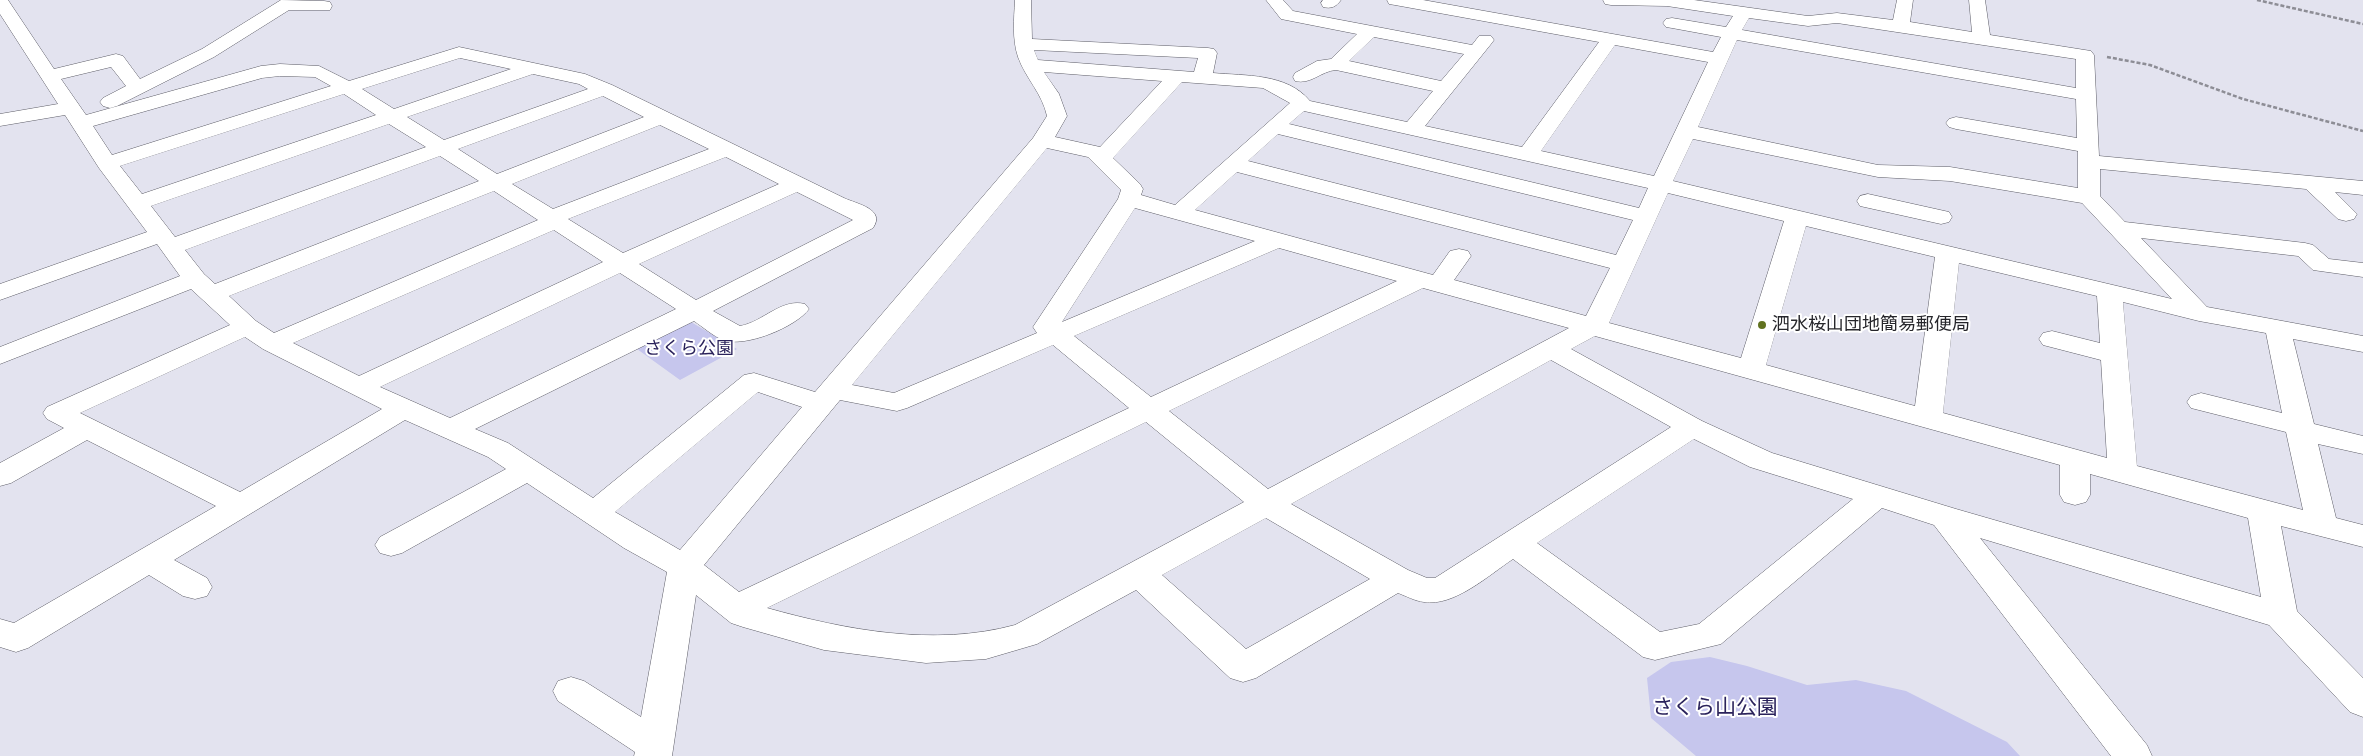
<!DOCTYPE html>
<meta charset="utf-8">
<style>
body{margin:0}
canvas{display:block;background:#e3e3ef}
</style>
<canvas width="2363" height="756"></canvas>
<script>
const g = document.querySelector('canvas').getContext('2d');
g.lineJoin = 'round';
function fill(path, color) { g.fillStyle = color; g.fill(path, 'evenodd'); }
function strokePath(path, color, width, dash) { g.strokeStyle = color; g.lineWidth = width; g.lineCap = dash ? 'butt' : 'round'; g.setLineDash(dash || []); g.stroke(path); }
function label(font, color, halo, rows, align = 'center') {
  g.font = font + ' Cabin,"Noto Sans JP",sans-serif'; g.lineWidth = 4; g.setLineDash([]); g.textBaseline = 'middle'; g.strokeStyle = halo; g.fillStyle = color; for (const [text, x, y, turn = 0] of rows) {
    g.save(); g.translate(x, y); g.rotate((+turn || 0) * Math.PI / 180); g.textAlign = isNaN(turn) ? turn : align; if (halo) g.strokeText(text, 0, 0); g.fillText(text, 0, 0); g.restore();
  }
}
const green = new Path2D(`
 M691,322l46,27 -57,31 -43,-31z
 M1710,657l37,9 60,19 49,-5 50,11 101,51 13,14h-324l-45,-38 -4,-40 24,-16z`);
const path = new Path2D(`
 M2257,0l106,24
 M2107,57l43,8 93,34 120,32`);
const minor = new Path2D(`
 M0,0h8l46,69 62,-15 7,2 17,23 62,-30 79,-49 43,1 6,1 2,4 -2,4h-41l-75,47 -97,49 -7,2 -7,-2 -3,-4 3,-4 23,-12 -15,-19 -50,12 25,36 175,-49 19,-2 39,2 30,15 110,-34 126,27 27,11 232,113c13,6 42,11 29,30l-160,83 27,15c23,-4 41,-28 65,-22l4,5c-13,18 -64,39 -86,31 -10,-4 -20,-13 -29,-19l-219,108 33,14 85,55 151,-123 10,-2 61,19 218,-254 14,-22c-5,-23 -21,-37 -29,-59 -6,-18 -4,-38 -3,-57h16l1,39 176,9 6,1 3,4 -4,20c32,3 74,0 97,28l97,21 26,-31 -97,-21c-15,1 -25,15 -41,11l-2,-4 2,-4 22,-12 14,-2 26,-25 -76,-15 -15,-19h17l10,11 179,34 7,-9h12l3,4 -3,4 -66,82 97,21 77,-105 -204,-37 -6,-1 -2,-4h36l290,52 8,-15 -49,-9 -6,-1 -3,-4 3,-4 6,-1 54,9 7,-11 -66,-10 -56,-1 -6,-1 -2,-4h91l114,16 29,-3 56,7 4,-20h16l-3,22 62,10 -3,-32h16l5,35 101,16 3,4 5,101 264,25v14l-28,-3 22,22 -3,5 -8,2 -8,-2 -32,-30 -206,-20v27l25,26 180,21 8,2 16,14 34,4v14l-50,-7 -15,-14 -157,-18 66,69 156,29v16l-70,-13 21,85 49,12v18l-45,-10 18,74 27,7v22l-82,-21 16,85 66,67v39l-13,-5 -81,-87 -289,-87 167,207 5,11h-41l-177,-231 -52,-17 -161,136 -66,16 -12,-3 -130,-98c-24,16 -59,48 -89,43 -9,-1 -18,-6 -26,-9l-142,85 -13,4 -13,-4 -94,-88 -99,54 -51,15 -60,4 -102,-13 -81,-23 -12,-4 -35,-28 -24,161h-38l1,-4 -77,-51 -5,-10 5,-10 13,-4 13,4 57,36 26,-145 -43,-24 -97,-65 -125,70 -11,3 -11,-3 -5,-8 5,-8 126,-68 -18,-12 -83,-37 -231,140 33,18 5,9 -5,9 -12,3 -12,-3 -34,-21 -121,73 -12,4 -16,-5v-28l14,4 202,-117 -129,-66 -76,43 -11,3v-23l64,-35 -17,-9 -4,-6 4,-6 183,-82 -39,-36 -191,75v-17l180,-71 -23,-32 -157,56v-16l147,-52 -48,-64 -34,-53 -65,11v-12l58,-10 -58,-90zM1749,18l59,8 29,-3 239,36v29l-334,-58zM1374,37l90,17 -23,27 -92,-20zM1737,40l339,59 1,39 -121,-21 -7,2 -3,4 3,4 7,2 122,22v37l-128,-21 -72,-2 -180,-38zM1615,45l93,17 -54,114 -113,-25zM1034,50l164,8 -4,14 -156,-12zM460,58l51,11 -117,40 -32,-20zM1044,72l118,9 -62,66 -45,-10 12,-21 -8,-22zM533,74l46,10 9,5 -144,51 -37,-23zM280,76l35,1 16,9 -219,69 -19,-29 169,-48zM1182,82l81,6 27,15 -115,102 -34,-10 2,-6 -3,-5 -27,-26zM344,94l32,21 -234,79 -22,-28zM603,96l41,21 -147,57 -39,-25zM1304,111l344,77 -9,20 -350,-84zM389,124l37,23 -251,90 -24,-31zM660,125l49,24 -156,60 -41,-25zM1278,134l355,86 -17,35 -368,-94zM1693,139l185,38 72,4 132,22 90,96 -499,-118zM1047,148l41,9 33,33 -3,9 -85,128 4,6 -143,60 -42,-8zM440,156l39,25 -264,103 -11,-10 -19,-24zM726,157l53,27 -156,69 -55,-34zM1237,172l373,96 -24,48 -132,-36 17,-24 -3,-5 -9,-2 -9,2 -17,24 -238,-65zM494,191l44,29 -264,113 -18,-12 -27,-25zM797,192l56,28 -157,80 -57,-36zM1668,193l116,28 -43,137 -132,-35zM1135,208l120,33 -193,81zM1806,226l129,31 -20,149 -149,-41zM554,230l49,32 -244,114 -66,-33zM1279,248l118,33 -246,116 -77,-61zM1959,263l138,33 3,47 -48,-12 -9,2 -4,6 4,6 58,15 6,98 -164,-45zM620,273l56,36 -226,109 -70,-31zM1423,288l146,40 -301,161 -99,-78zM2123,302l76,19 67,12 16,80 -81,-20 -10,3 -4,6 4,6 95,24 17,78 -166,-44zM1595,336l465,129v30l4,7 11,3 11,-3 4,-7v-21l158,44 13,79 -305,-88 -184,-56 -70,-32 -131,-72zM245,337l18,12 119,60 -142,83 -160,-79zM1053,345l76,63 -390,184 -35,-27 136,-165 57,11 10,-3zM1551,360l120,67 -236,151h-8l-19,-8 -117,-66zM758,392l44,15 -122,143 -65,-38zM1146,422l98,80 -229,123c-81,22 -169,5 -248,-17zM1694,439l56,28 103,32 -154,125 -39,8 -123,-89zM1266,518l104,61 -124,70 -84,-74z
 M1323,0h18c-5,7 -10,9 -18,7l-2,-4z
 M1868,194l81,18 3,5 -3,5 -8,2 -81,-18 -3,-5 3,-5z`);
const markers = [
 [1762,325,5,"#617220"]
];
const poiNames = [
 ["泗水桜山団地簡易郵便局",1772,325]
];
const parkNames = [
 ["さくら公園",689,349]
];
const nearParknames = [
 ["さくら山公園",1715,708]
];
fill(green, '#c6c6ed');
strokePath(minor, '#5d5d67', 1);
strokePath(path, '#8d8d95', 2.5, [4, 2]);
fill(minor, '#fff');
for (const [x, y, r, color] of markers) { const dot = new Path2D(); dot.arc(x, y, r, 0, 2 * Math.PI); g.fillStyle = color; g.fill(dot); strokePath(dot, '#fff', 2); }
label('18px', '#26262b', '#fff', poiNames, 'left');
label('18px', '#2a225b', '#fff', parkNames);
label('21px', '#2a225b', '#fff', nearParknames);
</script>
